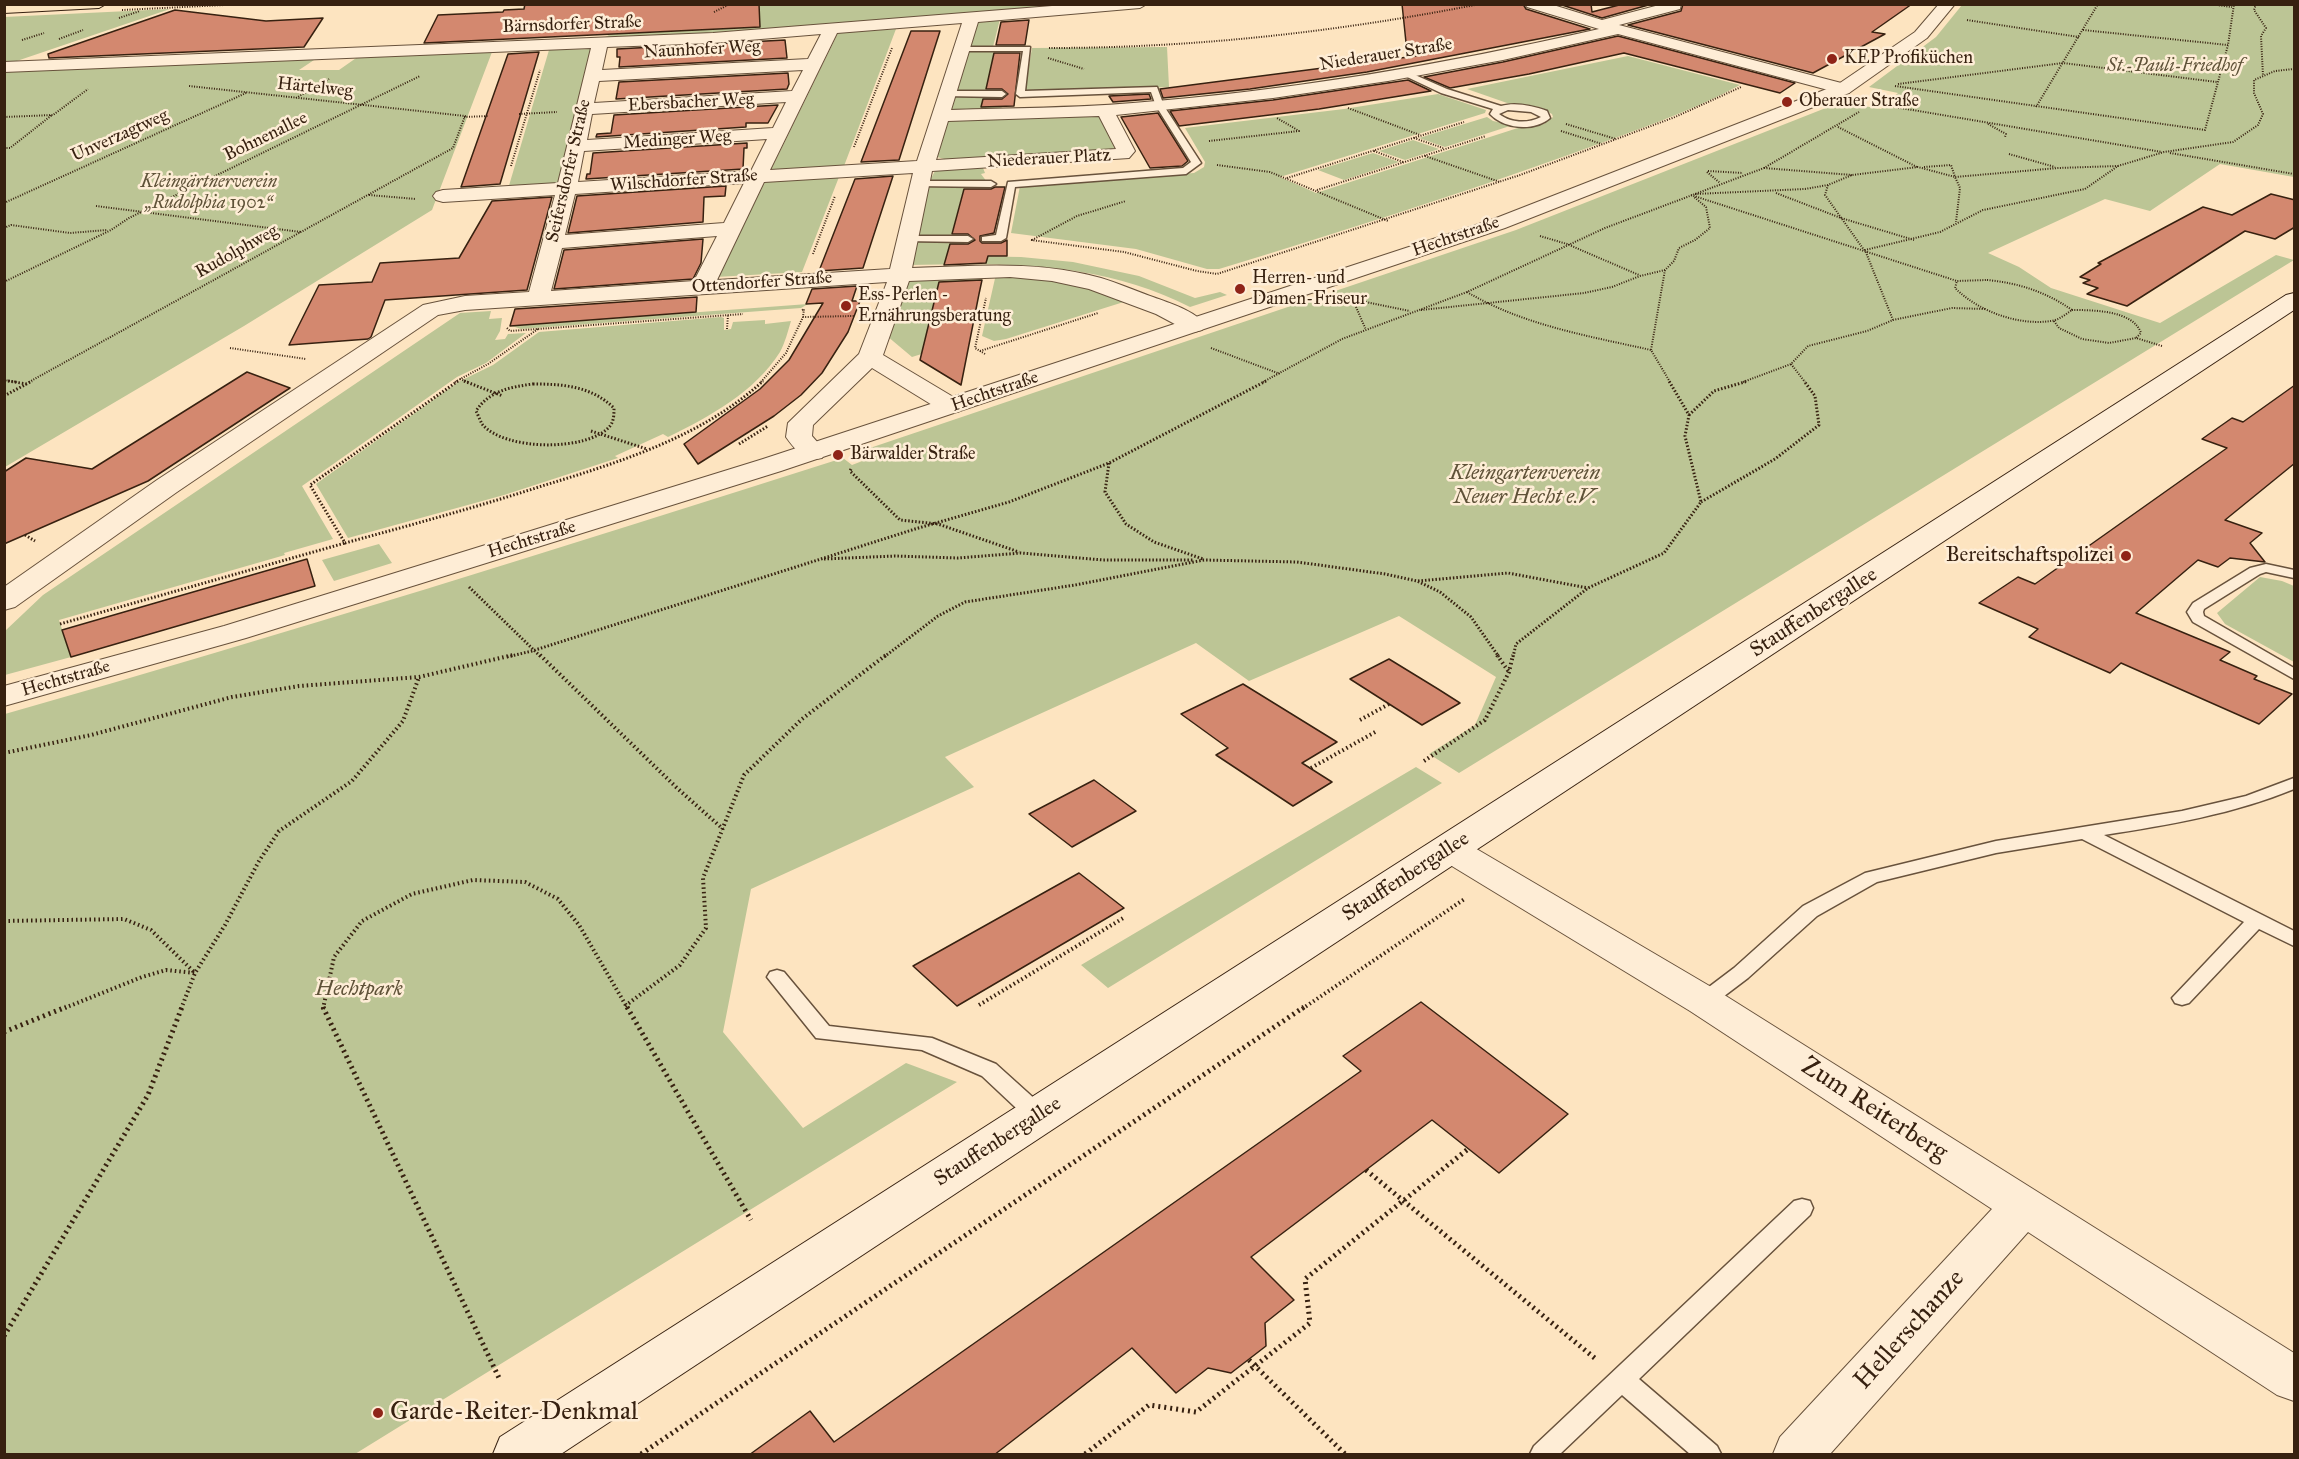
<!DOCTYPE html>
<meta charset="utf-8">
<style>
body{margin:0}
#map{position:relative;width:2299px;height:1459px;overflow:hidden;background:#fde4c0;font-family:"IM FELL Great Primer",serif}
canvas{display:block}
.frame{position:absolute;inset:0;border:6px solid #372110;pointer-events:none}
</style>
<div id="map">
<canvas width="2299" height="1459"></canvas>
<div class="frame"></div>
</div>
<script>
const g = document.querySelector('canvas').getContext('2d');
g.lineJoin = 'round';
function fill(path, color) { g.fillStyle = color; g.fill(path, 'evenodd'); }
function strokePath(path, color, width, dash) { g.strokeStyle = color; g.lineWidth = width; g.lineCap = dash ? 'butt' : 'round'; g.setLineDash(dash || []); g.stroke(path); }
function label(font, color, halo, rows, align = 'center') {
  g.font = font + ' "IM FELL Great Primer",serif'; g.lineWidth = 5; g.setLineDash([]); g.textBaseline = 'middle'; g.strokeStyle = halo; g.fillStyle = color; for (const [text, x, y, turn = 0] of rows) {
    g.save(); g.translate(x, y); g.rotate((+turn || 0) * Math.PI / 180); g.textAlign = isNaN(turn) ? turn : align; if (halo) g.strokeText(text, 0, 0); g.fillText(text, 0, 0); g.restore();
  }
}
const green = new Path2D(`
 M669,5h392l-4,2 -460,34z
 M1962,5h332v172l-74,-13 -70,47 -45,-12 -117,54 31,14 32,21 109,35 116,-68 18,5 -835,513 -30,-19 46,-29 21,-48 -97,-61 -150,65 -53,-38 -251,114 29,30 -223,102 -28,143 80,96 103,-65 51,19 -602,372h-350v-740c281,-80 559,-167 838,-256l9,7 26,-10 -8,-7 646,-218 325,-128 40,7 17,-16 -29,-6 67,-50z
 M170,9l-165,56 -1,-48z
 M1000,19l-7,28h-24l7,-26z
 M896,29l-52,137 -73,4 67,-137z
 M1167,47l2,40 -134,5 -10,-3 7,-41z
 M591,49l-31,134 -52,6 41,-139z
 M967,50h28l-10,43h-30z
 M492,52l-60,158 -188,116 -239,141 -1,-397 313,-12 -18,12h40l20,-14z
 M1628,56l112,29c-53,29 -113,48 -169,69 -117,42 -234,79 -352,115h-12l-71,-20 -125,-16 9,-47 174,-13 10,-6 1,-5 -20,-34 159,-19 94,-15 48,16 -1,3 -205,64 36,16 208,-67 20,-2 9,-7 -1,-3 -13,-7 -29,-3 -43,-15z
 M953,96h46l3,13 -46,1 -4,-1z
 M1098,114l17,35 -167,11 -11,-3 9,-36 4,-2z
 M1487,117l6,4 20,4 -68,22 -26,-9z
 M1413,140l26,9 -34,11 -26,-9z
 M1373,153l26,9 -55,18 -26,-10z
 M983,168l2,5 -4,1 6,8h-58l6,-11z
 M839,177l-37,95 -86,5 49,-95z
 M927,187h37l-13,50h-36z
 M915,241h50l-3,15 59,1 52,5 66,14 56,22 25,-6 7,3 -37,12c-90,-46 -182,-44 -281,-42z
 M982,274v8h-43l-16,65 8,4 -19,6 -25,-21 22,-56z
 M996,274l46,3 88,23 -124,39 -12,2 -12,-5z
 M808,304l-7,4 -280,21 -9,-3z
 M491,311l-2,8 13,-1 -2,13 -5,9 10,-1 3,-5 18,-1 -40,30 -29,14 -155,109 31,53 -49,14 1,2 -226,65 12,37 -66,18v-44l38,-36 417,-282z
 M721,317l3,1v12l7,-1 2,-7 32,-2v4l26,-3c-3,10 -6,22 -11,31 -25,40 -71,65 -112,85l-5,-3 -48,22 3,2 -114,37 -156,43 -32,-54 142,-102 35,-17 46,-33z
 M379,544l13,19 -58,18 -12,-21z
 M2260,577l22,4 12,5v76l-69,-38 -8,-11z
 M1416,767l26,16 -334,205 -27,-23z`);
const building = new Path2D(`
 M525,4h234l1,23 -336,16 14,-28 65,-3 1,-2 20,-1z
 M1402,4h121l3,5 64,20 -223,43 -117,17 -87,9 -3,-9 256,-33 -9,-4z
 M1559,4h32l1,8 31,-8h29l-50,14z
 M1683,4h229l-40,28 13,2 -72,39 -185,-48 53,-14z
 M175,10l91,11 57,-3 -19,29 -255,11 -1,-4z
 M1029,20l-4,25h-29l5,-23z
 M911,31h29l-41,129 -38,2z
 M1618,36l177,47 -15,10 -156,-40 -95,21 -79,14 -26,-11 79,-15z
 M785,40l2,18 -168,9 1,-10h-3v-8z
 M539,52l-39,132 -39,3 47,-133z
 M994,53h26l-6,53 -33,1 2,-8h19l6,-5 -6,-5h-16z
 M788,73l1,11 -2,5 -171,10 3,-17z
 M1408,80l23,11 -112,18 -140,17 -9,-15 103,-11z
 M1149,94l2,5 -38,3 -4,-6z
 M778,105l-10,18h-22v4l-150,10 1,-3 14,-1 3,-18z
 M1158,113l30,48 -6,5 -32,2 -29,-51z
 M747,143v5h-3l-1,21 -157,10 1,-5h3l3,-21z
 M893,176l-30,92 -44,3 36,-92z
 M726,186l-1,10 -21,1 -1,25 -135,11 9,-37z
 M995,187h10l-11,46 -14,3v5l2,2h19l6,-3v16h-19l-2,7 -42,2 6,-21h18l7,-4 -7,-6h-16l12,-45h27z
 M2271,194l24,6v27l-20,12 -30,-8 -118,75 -40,-12 11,-6 -15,-5 7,-3 -10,-3 21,-13 -3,-1 105,-56 29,8z
 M552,197l-25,93 -142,10 -14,37 -3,2 -79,6 30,-60 53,-3 8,-19 79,-5 33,-57z
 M703,239l-2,24 -8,16 -139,10 10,-39z
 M982,280l-3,14 -18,91 -41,-25 19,-78z
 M857,286l-5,15h8l-12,31 -26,41 -21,22 -27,21 -76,48 -14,-20 76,-55 29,-29 34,-57 -17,1 6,-15z
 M697,297l-1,15 -186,14 5,-17z
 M247,372l43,16 -142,93 -144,63v-72l22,-14 66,11z
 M2295,385v78l-70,57 37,13 -12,10 15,19 -35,-4 -12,9 -20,-7 -62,53 94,39 -10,8 37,16 -3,3 38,15 -33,30 -138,-61 -11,10 -81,-36 9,-8 -59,-26 39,-26 17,7 192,-136 -25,-9 30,-21 11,4z
 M307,559l8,27 -244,71 -9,-27z
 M1389,659l49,30 22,14 -38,22 -72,-46z
 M1243,684l94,58 -35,21 30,19 -39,24 -77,-51 12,-7 -47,-34z
 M1094,780l42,31 -64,36 -43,-33z
 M1079,873l45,35 -167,98 -44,-40z
 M1421,1002l147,112 -69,59 -67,-53 -181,137 43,43 -29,23 1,23 -35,27 -23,-5 -32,25 -44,-45 -138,107h-245l61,-44 24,31 527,-371 -18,-15z`);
const pathFar3 = new Path2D(`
 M2209,4l23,3
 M2256,4l-2,6 12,18 -5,8 2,40
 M122,10l123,-6
 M714,12l16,-8
 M119,18l21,-7
 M1967,20l112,17
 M2083,30l145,15
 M59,39l24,-9
 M22,40l22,-7
 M1049,48c145,0 288,-16 431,-44
 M1048,58l36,11
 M1898,84l165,-21 154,19
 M1895,86l310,44 23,-85 6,-41
 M296,98l33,-19
 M1871,103l291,49
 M2036,107l62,-103
 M1348,108l72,27
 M519,114l38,-2
 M4,117l49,-2 35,-26
 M464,117l25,-1
 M1566,124l50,15
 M1988,124l18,10 -1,3
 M1838,127l79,40
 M1561,131l41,13
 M1414,138l29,10
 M1209,141l90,-10 -22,-13
 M854,147l38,-99
 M4,148h6l42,-33
 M1374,151l29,11
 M2170,153l124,21
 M2009,154l46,13
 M1425,156l75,26
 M1217,165l53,7 118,49
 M511,166l29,-96
 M1924,167l27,-2 4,12 103,-9 60,-2
 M1764,168l88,7
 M1708,171l35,2
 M1707,172l13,11
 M1287,178l177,-56
 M1828,185l-3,10 39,55
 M1317,190l169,-54
 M1776,193l65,25 73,22
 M1695,194l110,-5 23,-4 24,-10 66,-8 37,10 5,11 -4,34
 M369,195l47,4
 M1691,195l266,86
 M4,203l242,-110
 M96,206l205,26
 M4,228l7,-3 59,8 37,-3
 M1540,236l27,8 72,31
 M1031,240l93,12 73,19 20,3 303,-99 155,-58 66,-30
 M1032,240l45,-24 49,-15
 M813,254l22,-58
 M1665,270l-14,80 19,32
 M1987,280c32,3 59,12 85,30 -6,4 -13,10 -21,11 -33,5 -73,-10 -96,-33l2,-7z
 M4,282l107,-52 18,-12 291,-142
 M1467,292c56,33 121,44 184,58
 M1353,300l13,30
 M1356,300l54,11
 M802,310l2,-1 -1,8 51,-1
 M1421,310l163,-17 28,-6 28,-11 25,-6 9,-9 5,-13 16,-8 15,-12 -4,-21 -12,-10
 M2072,310c20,0 61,0 69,23l-5,5
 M1893,320l-28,-70 75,-18 43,-22 102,-21 33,-23 46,-14 69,-10 25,-17 5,-11 -9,-21v-13l21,-9 19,-2
 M2054,321l5,7 23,11 27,4 27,-5 26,8
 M507,328l3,3 233,-17
 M727,329l1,-14
 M230,348l76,11
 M1211,348l69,26
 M980,351l118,-38
 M985,354l-10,-6 11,-50
 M1791,364l14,18
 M460,379l8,3
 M4,380l13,2
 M29,382l424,-234 12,-32 -276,-30
 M455,382l33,-18 50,-35
 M761,382l25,-29 17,-36
 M1263,382l79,-43 125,-47 138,-64 159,-60 95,-56
 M1743,382l48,-18 17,-18 59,-15 26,-11 59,-12 33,1`);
const pathFar2 = new Path2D(`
 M8,381l19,3
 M458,381l-148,104 35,58c66,-18 132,-36 197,-57 78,-24 160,-49 221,-105
 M464,381l39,15
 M533,384c30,0 58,2 81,24 0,6 0,13 -4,18 -22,26 -106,25 -128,-2 -2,-4 -4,-9 -6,-13 13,-20 34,-24 57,-27z
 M4,396l28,-15
 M1689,415l25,-24 34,-10
 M591,431l56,18
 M739,444l29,-18
 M1109,463l-4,29 21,32 28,18 49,17
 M851,469l-1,2 50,49 38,4 81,28
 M1701,502l74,-43 44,-34 -4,-29 -11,-15
 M25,535l10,6
 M824,559l71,-3 63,2 63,-5 82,7h91
 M1418,581l90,-8 80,15
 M469,587l72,70
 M60,624l285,-81
 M507,657l25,-6 383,-122 94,-27 100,-39 157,-82
 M884,657l54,-41 27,-14 110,-17 129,-25 93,2 88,12 32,7 23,11 31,25 28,40
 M1513,657l3,-13 72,-56 76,-35 37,-51 -16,-66 4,-21 -20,-34`);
const pathFar1 = new Path2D(`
 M540,655l136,132 47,42
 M1497,655l12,17
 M1360,720l29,-16
 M4,753l87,-18 141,-38 67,-11 120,-9 94,-22
 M1424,761l61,-41 24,-48 4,-17
 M1311,768l66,-37
 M4,921l120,-2 27,11 44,43 -29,-3 -24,7 -80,32
 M979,1005l146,-88
 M625,1006l55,-41 26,-37 -3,-50 41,-103 58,-56 84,-64
 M181,1009l14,-36 30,-48 34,-64 20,-30 73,-50 51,-60 16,-44
 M323,1009l11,-52 28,-36 50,-27 61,-14 52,2 33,17 21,26 49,84
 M1302,1009l164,-111`);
const path = new Path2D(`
 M323,1007l177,373
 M627,1007l124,213
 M4,1032l62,-25
 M1366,1170l231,190
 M4,1336l144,-241 34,-88
 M1249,1360l96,94
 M641,1454l663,-447
 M1085,1454l64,-49 47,7 114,-89 -5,-44 163,-130`);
const service = new Path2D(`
 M958,47h72l-5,44 132,-4 7,19 37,57 -15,11 -171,13 -9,51 -5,3h-19v-4l14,-2 12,-53 175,-14 8,-6 -35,-56 -5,-14 -131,5 -4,-3 7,-43h-65z
 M1406,71l41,18 54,17c15,-4 32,0 46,5l3,7c-16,14 -46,11 -60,-4l3,-5 -52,-16 -38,-18 -1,-2zM1508,110l23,2 10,5c-14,7 -30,6 -42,-3z
 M947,91h55l4,3 -4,3 -58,-1v-4z
 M919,181h72l5,3 -5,3 -75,-1v-4z
 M908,236h60l5,3 -5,3 -64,-1 -1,-2z
 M2266,564l28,6v8l-28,-6 -6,2 -56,35 -1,3 1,4 90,52v11l-101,-57 -6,-10 6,-9 57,-35z
 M2294,778v11c-61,25 -125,36 -190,46l190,96v15l-35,-17 -70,74 -7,2 -7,-2 -3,-5 72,-76 -162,-83 -86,14 -119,29 -60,34 -69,62 -37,28 -7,2 -7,-2 -3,-5 3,-5 37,-28 69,-62 62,-33 131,-32 186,-30 64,-15z
 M777,970l7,2 45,54 103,12 64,26 51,46 3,6 -3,6 -8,2 -8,-2 -49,-46 -60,-26 -106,-12 -49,-61 3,-5z
 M1802,1199l8,2 3,7 -3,7 -171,164 78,67 4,8h-31l-68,-59 -62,59h-30l4,-8 260,-245z`);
const minor = new Path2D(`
 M1077,4h70l-7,4 -162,14 -27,88c60,-2 121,-2 182,-7 157,-12 313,-39 466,-74l-72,-22 -2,-3h25l52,16 61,-16h18l-1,5 -61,16 230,60 3,4 -3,4 -6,1 -225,-60 -115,26 -115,21 -115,17 -157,17 19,36 -6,7 -197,13 -20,97c63,-2 127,-8 189,10 17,5 35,13 52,19 16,6 43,14 52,28l-3,5 -8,2 -8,-2 -30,-16 -67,-25 -37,-8 -42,-4 -101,4 -26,74 77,46 3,5 -3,5 -9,2 -9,-2 -70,-43 -59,57 -1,11 14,16 -4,6c-17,4 -26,-7 -36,-21l2,-14 71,-69 28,-72 -422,28 -27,5 -261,177 -162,115 -11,3v-23l153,-107 266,-175 42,-9 64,-4 26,-97 -112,7 -7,-2 -3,-4 3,-4 7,-2 115,-7 33,-135 -587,24v-10l709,-29zM962,23l-45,138 -147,9 67,-137zM821,34l-13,25 -206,11 5,-23 106,-4zM803,70l-11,21 -198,12 5,-22zM786,102l-13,26 -186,12 5,-26zM1099,116l17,33 -180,11 12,-39zM767,139l-16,32 -173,11 6,-31zM913,173l-23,96 -173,11 47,-98zM744,183l-20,40 -159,12 10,-41zM717,236l-23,45 -143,10 11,-43z
 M1450,837l13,4 255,150 576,362v48l-17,-6 -249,-163 -198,222h-57l7,-17 212,-228 -302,-198 -253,-154 -5,-8 5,-8z`);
const tertiary = new Path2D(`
 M1939,4h16l-28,34 -78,55 -344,135 -724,243 -535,167 -242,68v-20l220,-60 539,-167 728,-239 346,-135 78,-53z`);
const secondary = new Path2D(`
 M2294,293v17l-1733,1144h-68l7,-17 1786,-1142z`);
const primary = new Path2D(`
 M4,4h102l-7,4 -95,5z`);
const markers = [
 [1832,59,6,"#8f2418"],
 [1787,102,6,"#8f2418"],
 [1240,289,6,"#8f2418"],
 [846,306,6,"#8f2418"],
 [838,455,6,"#8f2418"],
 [2126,556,6,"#8f2418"],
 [378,1413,6,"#8f2418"]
];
const farStreetnames = [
 ["Bärnsdorfer Straße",572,25,-2],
 ["Naunhofer Weg",702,50,-3],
 ["Niederauer Straße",1386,55,-9],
 ["Härtelweg",315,88,6],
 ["Ebersbacher Weg",691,103,-3],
 ["Unverzagtweg",120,136,-24],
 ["Bohnenallee",266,137,-26],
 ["Medinger Weg",677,140,-4],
 ["Niederauer Platz",1049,159,-3],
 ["Seifersdorfer Straße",569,171,-77],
 ["Wilschdorfer Straße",684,181,-4],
 ["Hechtstraße",1456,237,-19],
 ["Rudolphweg",237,252,-29],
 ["Ottendorfer Straße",762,283,-4],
 ["Hechtstraße",995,392,-19],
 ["Hechtstraße",532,540,-17],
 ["Hechtstraße",66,679,-16]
];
const farPoinames = [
 ["KEP Profiküchen",1844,59],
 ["Oberauer Straße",1799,102],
 ["Herren- und",1252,279],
 ["Damen-Friseur",1252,300],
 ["Ess-Perlen -",858,296],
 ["Ernährungsberatung",858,317],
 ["Bärwalder Straße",850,455]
];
const farParknames = [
 ["St.-Pauli-Friedhof",2175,67],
 ["Kleingärtnerverein",209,183],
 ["„Rudolphia 1902“",209,204]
];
const parkNames = [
 ["Kleingartenverein",1525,474],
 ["Neuer Hecht e.V.",1525,498],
 ["Hechtpark",359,990]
];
const poiNames = [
 ["Bereitschaftspolizei",2114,556]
];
const streetNames = [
 ["Stauffenbergallee",1814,613,-33],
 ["Stauffenbergallee",1406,877,-33],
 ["Stauffenbergallee",998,1142,-33]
];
const nearStreetnames = [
 ["Zum Reiterberg",1874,1110,33],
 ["Hellerschanze",1910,1330,-48]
];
const nearPoinames = [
 ["Garde-Reiter-Denkmal",390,1413]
];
fill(green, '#bcc595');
fill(building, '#d3886f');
strokePath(building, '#372110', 1.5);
strokePath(service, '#68523c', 3);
strokePath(minor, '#68523c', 2);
strokePath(tertiary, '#68523c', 2);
strokePath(secondary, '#372110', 2);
strokePath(primary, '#372110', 2);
strokePath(pathFar3, '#372110', 2, [1, 1.5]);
strokePath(pathFar2, '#372110', 3, [1.5, 2]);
strokePath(pathFar1, '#372110', 4, [1.5, 3]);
strokePath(path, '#372110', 5, [2, 4]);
fill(service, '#feedd6');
fill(minor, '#feedd6');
fill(tertiary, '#feedd6');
fill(secondary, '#feedd6');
fill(primary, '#fde4c0');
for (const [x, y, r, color] of markers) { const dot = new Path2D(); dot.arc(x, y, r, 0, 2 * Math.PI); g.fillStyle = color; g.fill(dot); strokePath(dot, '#feedd6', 2); }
label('18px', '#372110', '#feedd6', farStreetnames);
label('18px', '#372110', '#feedd6', farPoinames, 'left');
label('italic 18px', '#5f5238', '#feedd6', farParknames);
label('italic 21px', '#5f5238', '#feedd6', parkNames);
label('21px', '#372110', '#feedd6', poiNames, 'right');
label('21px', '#372110', '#feedd6', streetNames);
label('26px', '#372110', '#feedd6', nearStreetnames);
label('26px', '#372110', '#feedd6', nearPoinames, 'left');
</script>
